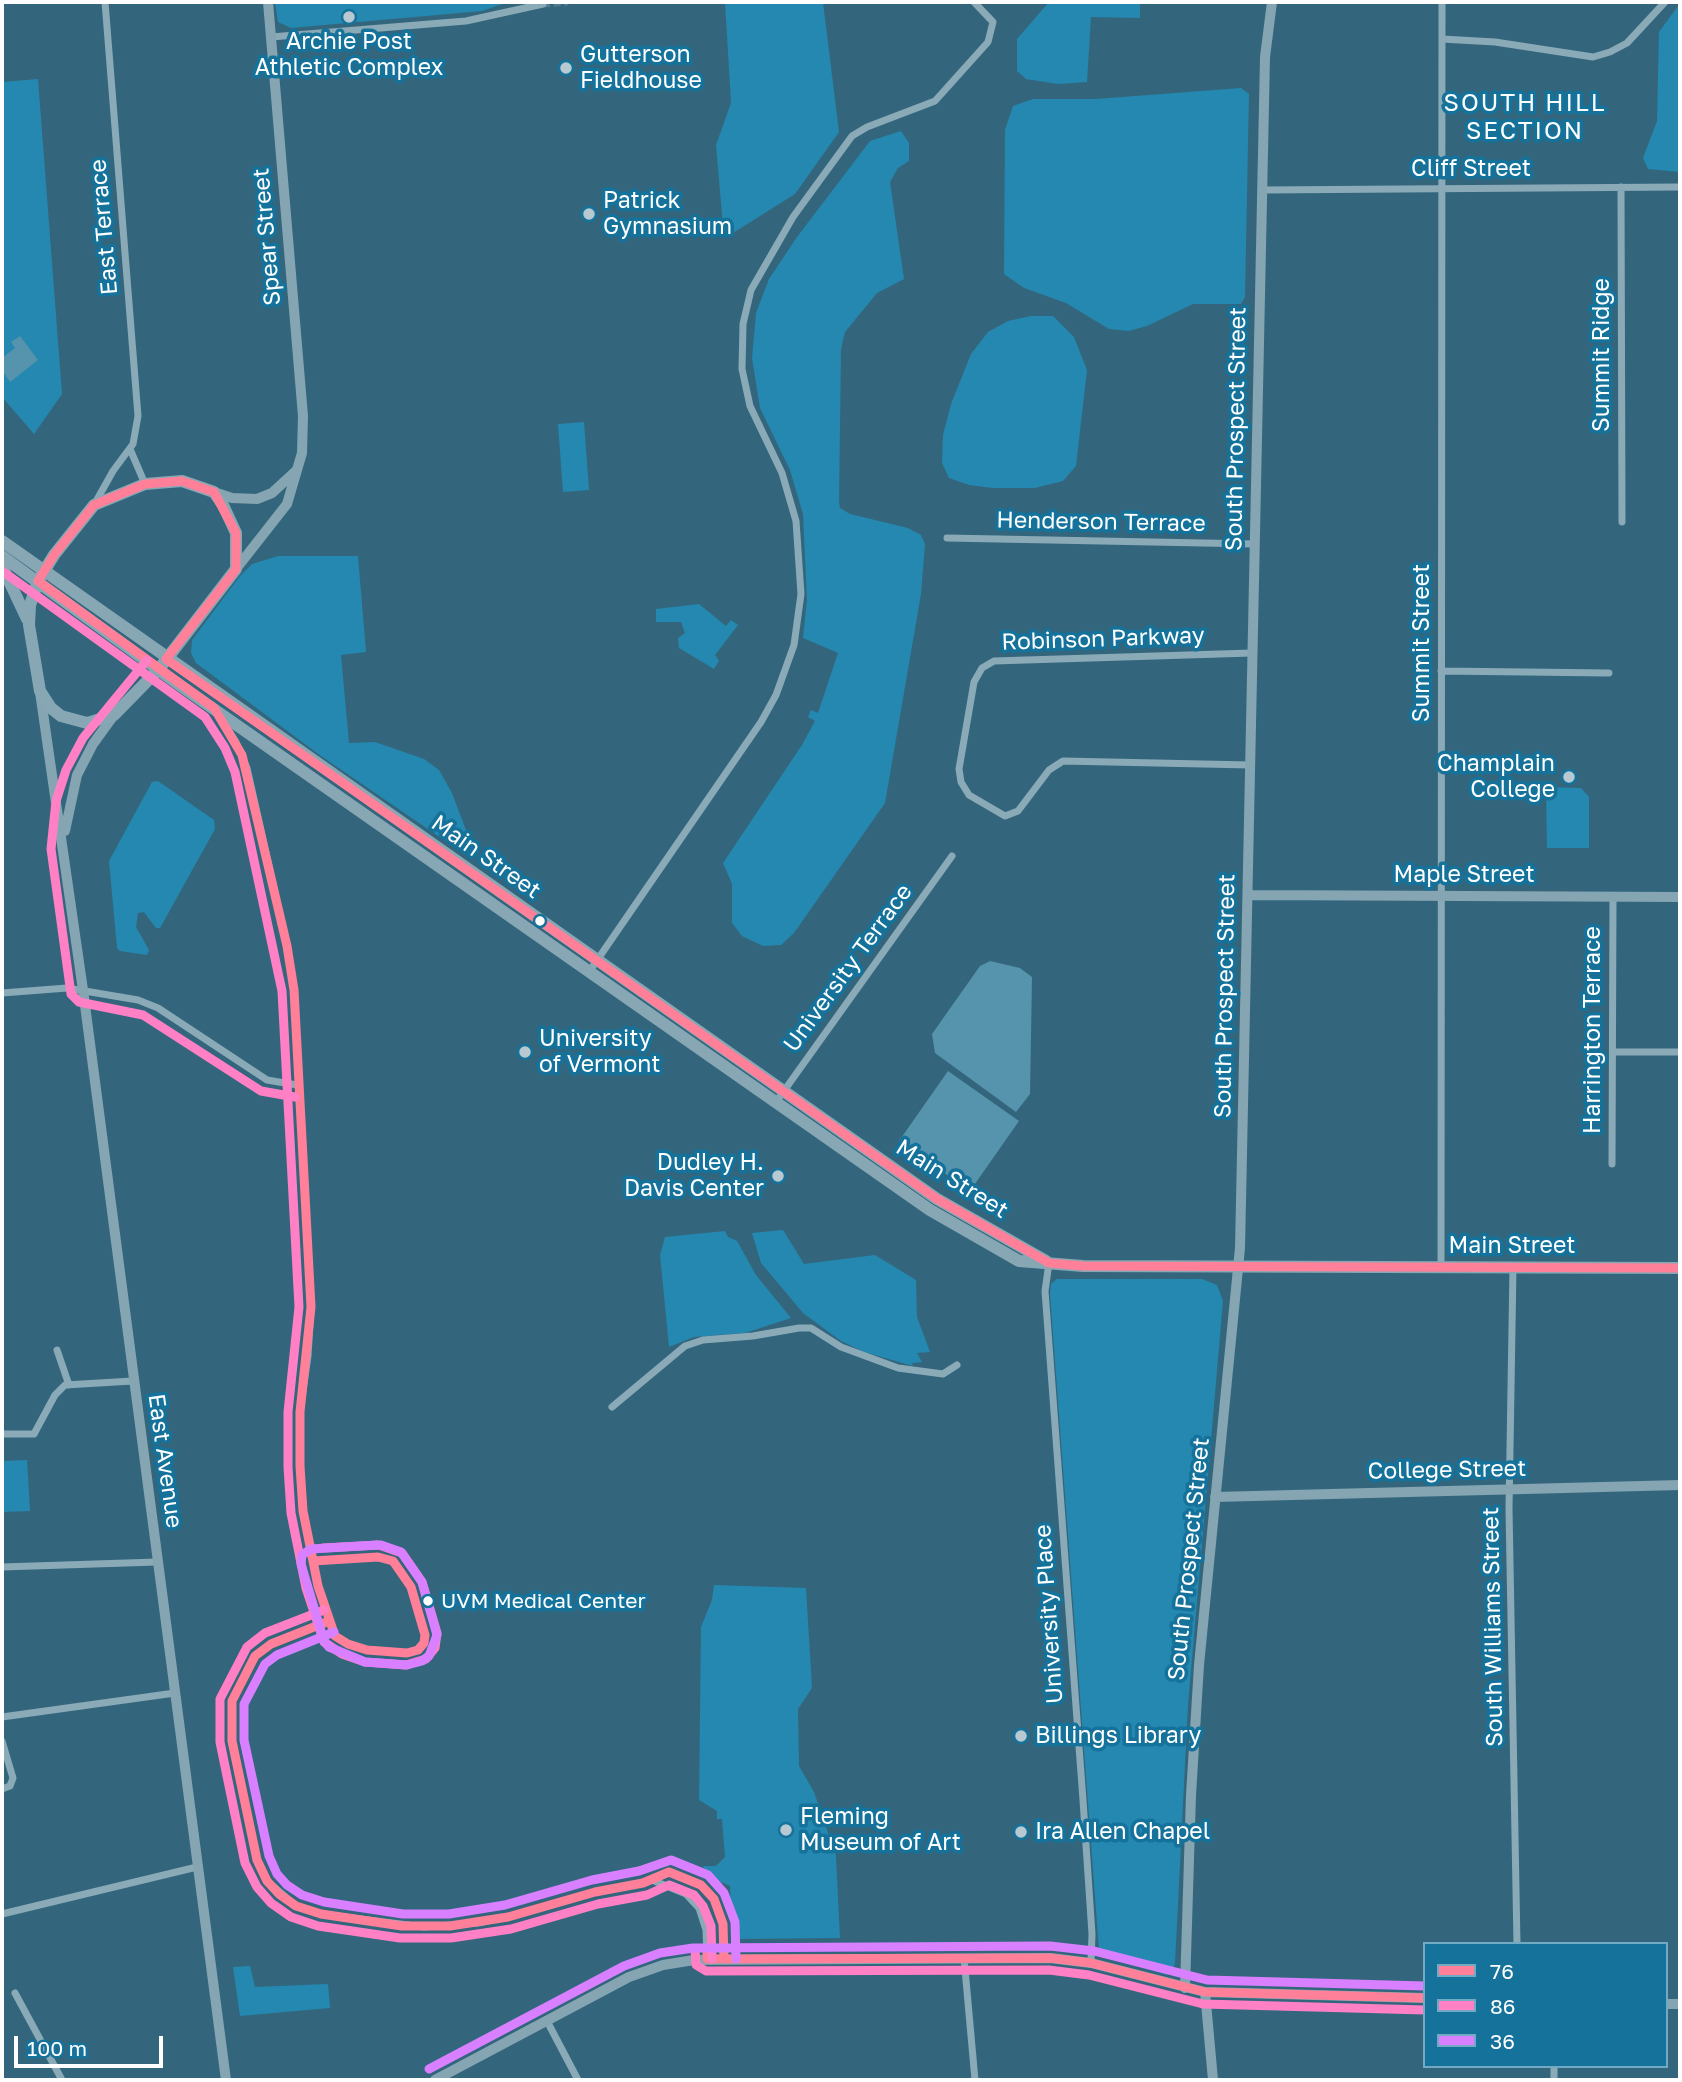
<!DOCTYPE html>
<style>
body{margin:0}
#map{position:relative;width:1682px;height:2082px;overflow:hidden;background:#33667c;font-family:"Golos Text",sans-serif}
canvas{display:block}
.frame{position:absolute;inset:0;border:4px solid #fff;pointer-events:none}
.legend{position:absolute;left:1423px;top:1942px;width:245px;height:126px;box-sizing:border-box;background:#14729b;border:2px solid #72aac3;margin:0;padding:9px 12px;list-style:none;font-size:21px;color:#fff}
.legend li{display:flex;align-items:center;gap:14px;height:35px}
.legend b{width:35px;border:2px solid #72aac3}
.scale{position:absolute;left:14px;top:2036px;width:149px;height:32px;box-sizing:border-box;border:4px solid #fff;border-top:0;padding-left:9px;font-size:21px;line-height:24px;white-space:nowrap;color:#fff;-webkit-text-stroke:5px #14729b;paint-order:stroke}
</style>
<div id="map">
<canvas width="1682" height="2082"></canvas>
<div class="frame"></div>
<ul class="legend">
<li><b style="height:9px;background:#ff8098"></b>76</li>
<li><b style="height:9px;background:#ff80c5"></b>86</li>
<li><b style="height:9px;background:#d880ff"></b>36</li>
</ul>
<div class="scale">100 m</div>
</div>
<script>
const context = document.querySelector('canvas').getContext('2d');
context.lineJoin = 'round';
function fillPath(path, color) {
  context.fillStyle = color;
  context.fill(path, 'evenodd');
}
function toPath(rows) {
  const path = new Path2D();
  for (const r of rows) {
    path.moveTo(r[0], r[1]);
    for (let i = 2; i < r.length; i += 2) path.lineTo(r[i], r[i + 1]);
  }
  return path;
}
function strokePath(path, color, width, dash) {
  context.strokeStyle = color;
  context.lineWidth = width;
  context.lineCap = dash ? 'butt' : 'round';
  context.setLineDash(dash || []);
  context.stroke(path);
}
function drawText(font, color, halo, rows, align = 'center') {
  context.font = font + ' "Golos Text",sans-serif';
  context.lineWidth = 7;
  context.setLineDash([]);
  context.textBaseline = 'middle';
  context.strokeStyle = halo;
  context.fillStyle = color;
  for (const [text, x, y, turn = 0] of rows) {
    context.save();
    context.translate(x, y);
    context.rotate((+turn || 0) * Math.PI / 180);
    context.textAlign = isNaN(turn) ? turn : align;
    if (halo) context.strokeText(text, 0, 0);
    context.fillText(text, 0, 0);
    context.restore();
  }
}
fillPath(toPath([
 [275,2,508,2,482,11,291,28,278,22],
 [725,2,823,2,839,132,795,194,733,233,727,233,723,226,716,145,731,103],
 [1049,2,1140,2,1140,18,1091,17,1087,82,1058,84,1026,79,1017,71,1017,39],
 [1678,6,1680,7,1680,172,1648,169,1643,158,1657,121,1659,32],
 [38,79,62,394,34,434,2,397,2,82],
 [1241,88,1249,94,1245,297,1241,304,1193,304,1147,326,1129,331,1109,329,1066,303,1024,288,1004,274,1005,130,1013,106,1033,99,1096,99],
 [901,131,909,143,909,161,898,168,890,182,904,279,877,293,845,332,841,349,839,501,840,508,850,514,908,528,921,535,925,544,921,594,885,803,794,933,781,945,763,946,742,936,732,923,732,884,723,863,802,745,815,721,808,717,811,710,818,713,838,653,803,638,807,600,803,514,790,470,760,408,752,358,756,313,769,279,797,237,870,141],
 [1031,316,1053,316,1074,337,1087,370,1076,466,1063,481,1035,488,993,488,969,485,949,478,942,463,943,435,951,404,971,354,988,332,1008,321],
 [584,422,589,490,563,492,558,424],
 [278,556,358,556,366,652,341,655,349,743,375,742,424,759,439,770,452,793,469,838,470,849,466,855,321,756,196,663,191,653,192,640,240,576,252,564],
 [699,604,726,626,731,620,738,625,715,655,719,661,714,669,679,648,678,638,685,633,681,622,656,622,656,609],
 [158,781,214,820,215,829,160,928,156,928,144,912,138,913,136,927,149,950,147,955,120,951,117,948,109,861,152,782],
 [1546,787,1581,788,1589,797,1589,848,1547,848],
 [783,1230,804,1264,875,1255,916,1280,917,1317,930,1352,917,1353,922,1362,912,1363,913,1366,864,1352,841,1341,803,1313,761,1263,752,1233],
 [725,1231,728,1237,737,1241,756,1275,791,1318,745,1333,694,1337,669,1347,660,1255,665,1237],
 [1057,1279,1202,1279,1217,1285,1223,1301,1188,1705,1175,1963,1172,1972,1167,1975,1106,1956,1099,1950,1050,1294,1051,1284],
 [27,1460,30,1511,4,1512,2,1461],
 [714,1585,806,1588,812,1688,798,1709,799,1766,814,1792,836,1856,840,1938,732,1939,730,1886,709,1877,703,1866,716,1866,725,1857,722,1819,717,1819,717,1811,699,1800,701,1627,712,1600],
 [250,1966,255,1987,328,1984,330,2008,240,2016,233,1967]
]), '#2588b0');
fillPath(toPath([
 [20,336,38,360,10,382,2,370,2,358,15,348,11,342],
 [990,961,1020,968,1032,977,1030,1094,1016,1112,935,1053,932,1034,980,966],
 [948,1071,1019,1121,970,1191,899,1141]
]), '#5693ad');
strokePath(toPath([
 [543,4,568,2]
]), '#527d90', 7, [7, 3.5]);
strokePath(toPath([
 [271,37,466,21,543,4],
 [1442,39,1495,42,1593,57,1610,52,1627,43,1665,2],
 [1621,187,1622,522],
 [1263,190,1680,187],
 [130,449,145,484],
 [94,505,113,471,133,444,138,416,105,2],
 [947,538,1255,544],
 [1441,671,1609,673],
 [221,718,236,742,247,768,287,946,294,990,311,1307,308,1356,300,1412,300,1466,303,1511,318,1586,329,1621,271,1644,255,1656,232,1701,232,1741,257,1860,267,1881,296,1906,321,1914,424,1927,478,1923,508,1917,595,1892,643,1883,669,1872,701,1885,714,1899,723,1924,724,1959],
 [1250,765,1063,761,1049,770,1018,811,1005,816,969,795,961,782,959,769,974,682,982,668,994,661,1252,653],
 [589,972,761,722,776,695,794,645,801,594,796,521,782,473,750,406,742,369,743,324,751,290,793,217,852,136,867,127,935,101,988,42,993,22,974,2],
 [2,993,67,988,138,1000,158,1008,267,1080,297,1085],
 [1613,1052,1680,1052],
 [776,1102,952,856],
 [1612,1164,1613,897],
 [1049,1263,1045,1291,1083,1800,1092,1934,1091,1963],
 [1441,1266,1442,2],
 [1513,1267,1509,1509,1517,1944],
 [57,1350,69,1385],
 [612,1407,685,1346,703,1340,753,1336,799,1328,811,1328,841,1347,898,1368,943,1374,957,1365],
 [2,1434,34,1434,55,1395,65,1385,133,1381],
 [2,1567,157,1562],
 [2,1717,175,1693],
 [2,1741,13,1778,10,1786,2,1789],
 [652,1880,686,1894,699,1908,706,1930,707,1959],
 [2,1914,197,1867],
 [964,1958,975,2080],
 [15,1993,62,2080],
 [547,2021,578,2080],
 [1554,2066,1554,2080]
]), '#8baab7', 7);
strokePath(toPath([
 [214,492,232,498,257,499,272,493,297,470],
 [236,569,287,504,302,453,303,416,268,2],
 [40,692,83,990,226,2080],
 [65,831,77,775,93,744,114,715],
 [1248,895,1680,897],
 [1215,1497,1680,1485],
 [1185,1988,1191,1795,1199,1665,1240,1248,1265,57,1272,2],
 [1205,1992,1213,2080],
 [1666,2004,1680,2004],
 [435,2080,629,1977,663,1965,694,1960,1050,1958,1091,1963,1205,1992,1425,1998]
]), '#85a5b2', 10);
strokePath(toPath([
 [182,481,214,492,223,505,236,533,236,569,159,669,114,715,87,723,61,716,51,708,40,691,29,625,30,605,38,581,54,555,94,505,145,484,182,481],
 [2,541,937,1199,1046,1261],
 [2,556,178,684,930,1210,1019,1261,1083,1266,1680,1268],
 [2,566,27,619]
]), '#88a7b4', 12);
strokePath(toPath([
 [313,1561,378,1557,393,1561,411,1587,425,1635,424,1643,418,1650,407,1653,367,1650,348,1644,335,1636,318,1586,303,1511,300,1466,300,1412,311,1307,294,990,287,946,242,755,214,708,38,581,54,555,94,505,145,484,182,481,214,492,236,533,236,569,166,659,937,1199,1049,1263,1083,1266,1680,1268],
 [329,1621,271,1644,255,1656,232,1701,232,1741,257,1860,267,1881,279,1894,296,1906,321,1914,402,1926,450,1926,508,1917,595,1892,643,1883,669,1872,701,1885,714,1899,723,1924,724,1959],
 [707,1949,707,1959,1050,1958,1091,1963,1205,1992,1425,1998]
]), '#ff8098', 9);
strokePath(toPath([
 [2,571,205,717,225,748,235,772,282,991,299,1307,288,1412,288,1467,291,1513,306,1588,324,1642,342,1654,365,1662,406,1665,426,1659,435,1648,437,1633,422,1582,402,1553,379,1545,323,1548],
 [147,660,83,738,66,770,56,801,51,849,71,994,79,1002,143,1015,261,1091,295,1097],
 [324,1610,265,1633,247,1647,220,1699,220,1742,245,1863,257,1887,271,1903,291,1917,318,1926,400,1938,451,1938,511,1929,598,1904,647,1895,669,1885,694,1895,703,1906,711,1926,712,1959],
 [695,1949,696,1965,706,1971,1049,1970,1089,1975,1203,2004,1425,2010]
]), '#ff80c5', 9);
strokePath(toPath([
 [377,1545,311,1549,302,1555,301,1564,324,1641,329,1647,365,1662,407,1665,422,1661,429,1656,437,1635,422,1582,401,1552,381,1545],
 [334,1632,277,1655,265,1664,244,1704,244,1740,269,1856,277,1874,287,1885,302,1895,324,1902,403,1914,449,1914,505,1905,592,1880,639,1871,671,1860,708,1875,724,1893,735,1922,736,1959],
 [429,2069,624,1966,660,1953,693,1948,1050,1946,1094,1951,1207,1980,1425,1986]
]), '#d880ff', 9);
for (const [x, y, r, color] of [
 [349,17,7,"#b8c9d1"],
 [566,68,7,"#b8c9d1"],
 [589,214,7,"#b8c9d1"],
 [1569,777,7,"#b8c9d1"],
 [540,921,6,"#fff"],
 [525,1052,7,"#b8c9d1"],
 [778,1176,7,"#b8c9d1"],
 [428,1601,6,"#fff"],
 [1021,1736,7,"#b8c9d1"],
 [786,1830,7,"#b8c9d1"],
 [1021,1832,7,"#b8c9d1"]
]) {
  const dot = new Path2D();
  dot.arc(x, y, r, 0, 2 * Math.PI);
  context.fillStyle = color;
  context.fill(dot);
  strokePath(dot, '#14729b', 2.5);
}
drawText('21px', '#fff', '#14729b', [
 ["UVM Medical Center",441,1601]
], 'left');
drawText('23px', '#fff', '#14729b', [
 ["Archie Post",349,42,"center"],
 ["Athletic Complex",349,68,"center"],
 ["Gutterson",580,55],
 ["Fieldhouse",580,81],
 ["Patrick",603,201],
 ["Gymnasium",603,227],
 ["Champlain",1555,764,"right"],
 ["College",1555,790,"right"],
 ["University",539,1039],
 ["of Vermont",539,1065],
 ["Dudley H.",764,1163,"right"],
 ["Davis Center",764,1189,"right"],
 ["Billings Library",1035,1736],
 ["Fleming",800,1817],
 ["Museum of Art",800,1843],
 ["Ira Allen Chapel",1035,1832]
], 'left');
drawText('23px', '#fff', '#14729b', [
 ["Cliff Street",1471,169],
 ["East Terrace",104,227,-95],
 ["Spear Street",267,237,-95],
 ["Summit Ridge",1602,355,-90],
 ["South Prospect Street",1236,429,-89],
 ["Henderson Terrace",1101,522,1],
 ["Robinson Parkway",1103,639,-2],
 ["Summit Street",1422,643,-90],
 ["Main Street",486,857,35],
 ["Maple Street",1464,875],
 ["University Terrace",848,968,-54],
 ["South Prospect Street",1225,996,-89],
 ["Harrington Terrace",1593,1030,-90],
 ["Main Street",952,1179,32],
 ["Main Street",1512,1246],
 ["East Avenue",165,1461,82],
 ["College Street",1447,1470,-1],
 ["South Prospect Street",1189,1559,-84],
 ["University Place",1049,1614,-94],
 ["South Williams Street",1493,1627,-91]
]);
context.letterSpacing = '2px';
drawText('24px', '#fff', '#14729b', [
 ["SOUTH HILL",1525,103],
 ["SECTION",1525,131]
]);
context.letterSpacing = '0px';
</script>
